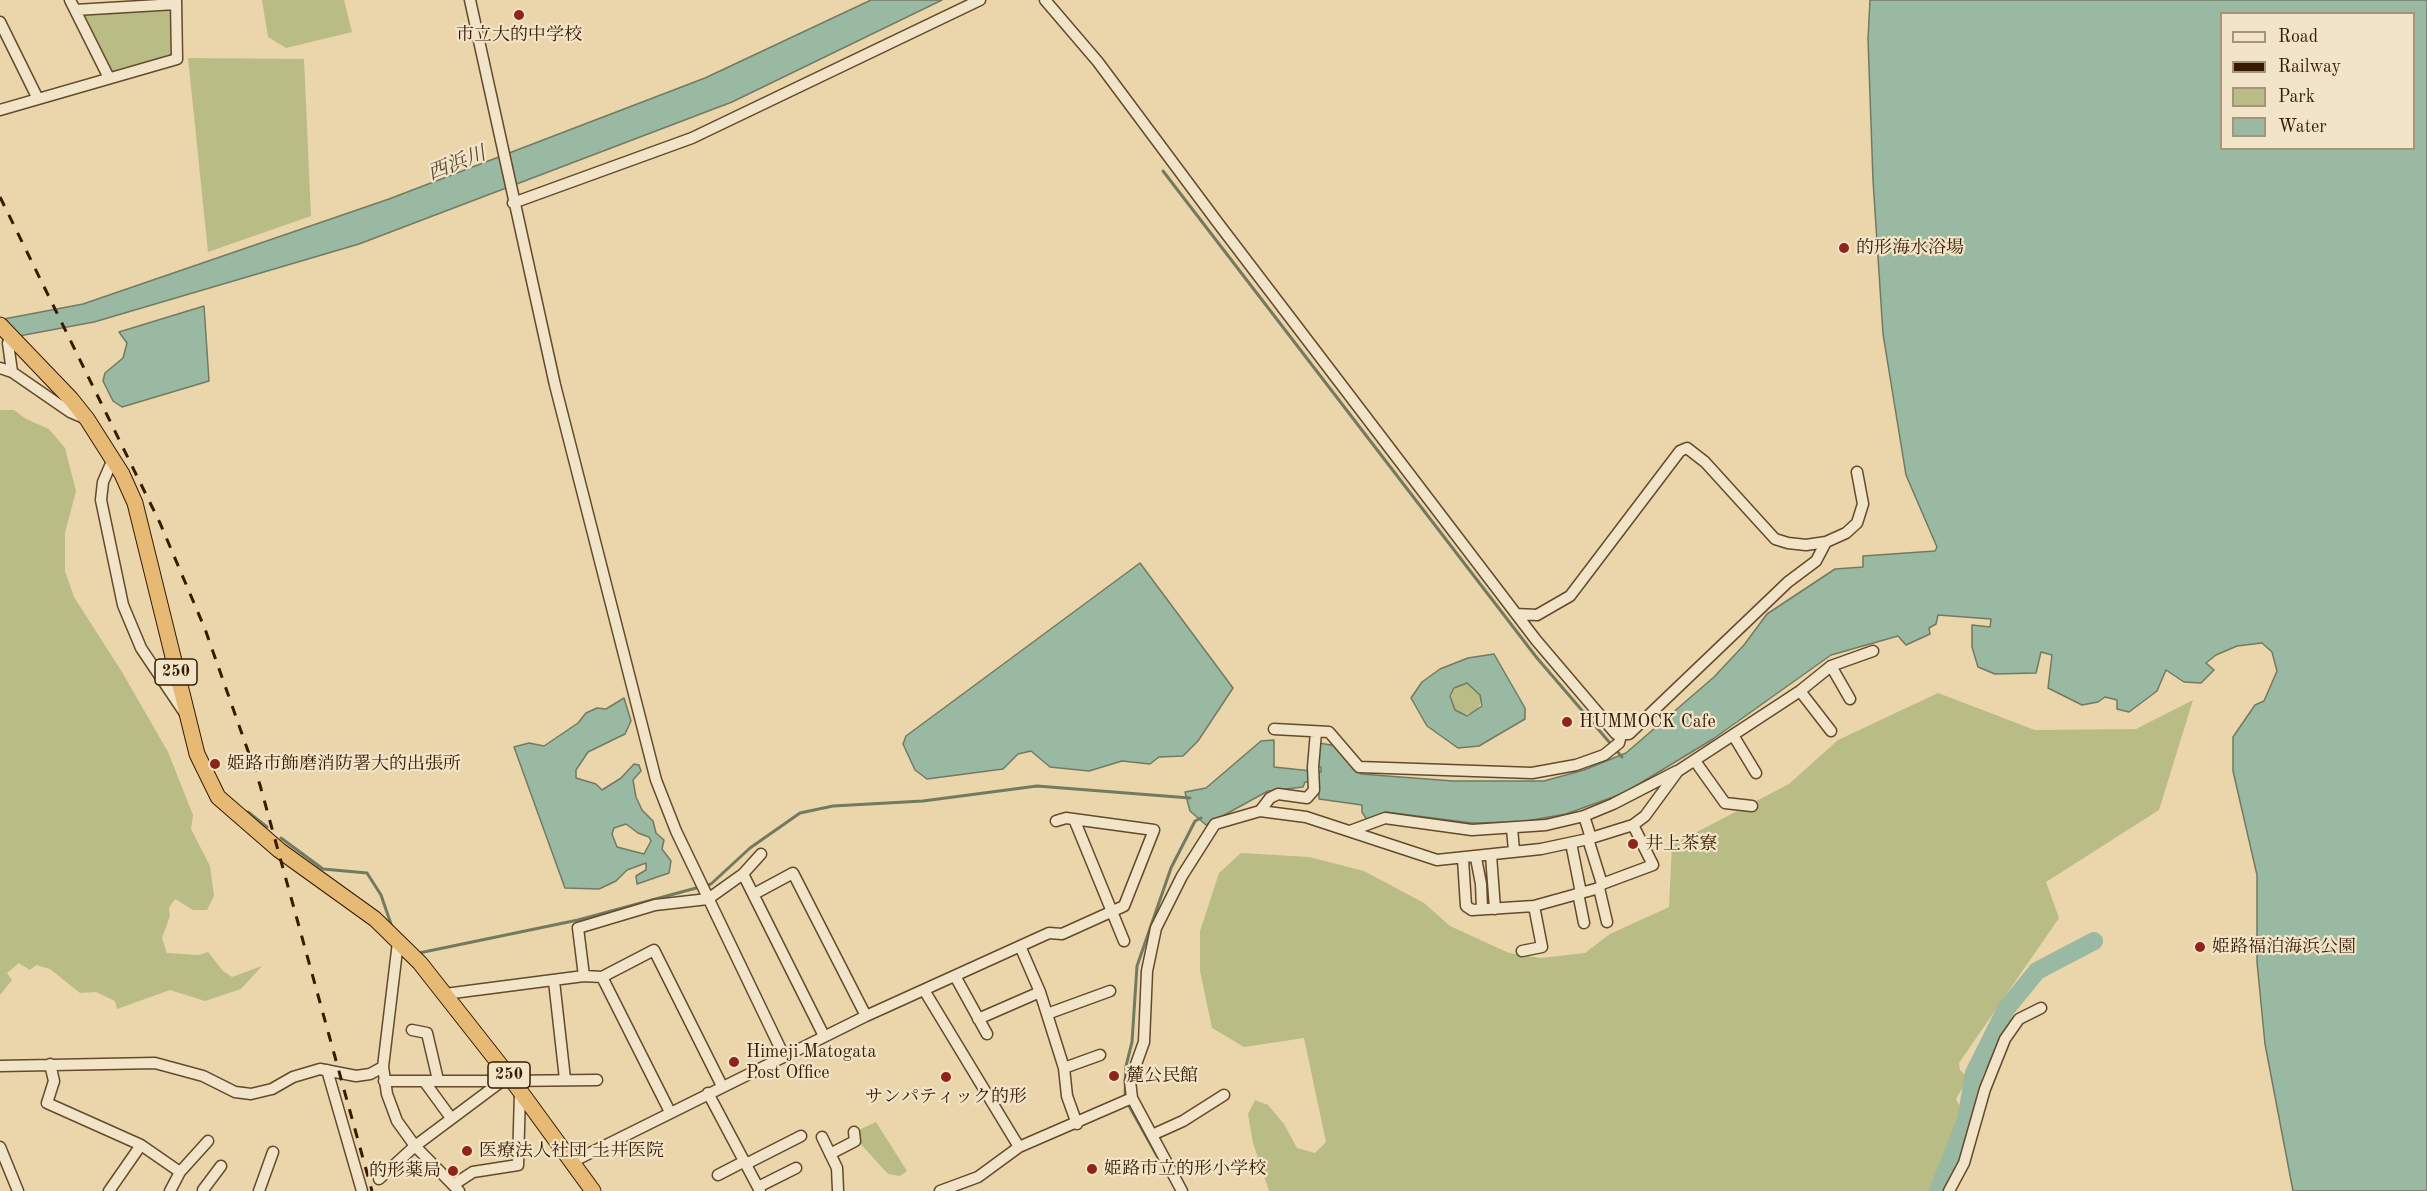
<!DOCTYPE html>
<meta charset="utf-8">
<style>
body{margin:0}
#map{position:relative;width:2427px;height:1191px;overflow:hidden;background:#ebd5aa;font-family:"Old Standard TT",serif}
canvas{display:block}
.legend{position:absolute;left:2220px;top:12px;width:195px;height:138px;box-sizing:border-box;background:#f2e4c8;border:2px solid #a79478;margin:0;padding:8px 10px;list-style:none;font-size:18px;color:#371b00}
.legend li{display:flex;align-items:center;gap:12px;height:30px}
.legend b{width:30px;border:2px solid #a79478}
</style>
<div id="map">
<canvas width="2427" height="1191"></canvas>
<ul class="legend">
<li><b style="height:8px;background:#f2e4c8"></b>Road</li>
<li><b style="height:8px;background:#371b00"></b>Railway</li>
<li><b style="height:16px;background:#babc86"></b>Park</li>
<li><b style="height:16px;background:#99b9a3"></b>Water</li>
</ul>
</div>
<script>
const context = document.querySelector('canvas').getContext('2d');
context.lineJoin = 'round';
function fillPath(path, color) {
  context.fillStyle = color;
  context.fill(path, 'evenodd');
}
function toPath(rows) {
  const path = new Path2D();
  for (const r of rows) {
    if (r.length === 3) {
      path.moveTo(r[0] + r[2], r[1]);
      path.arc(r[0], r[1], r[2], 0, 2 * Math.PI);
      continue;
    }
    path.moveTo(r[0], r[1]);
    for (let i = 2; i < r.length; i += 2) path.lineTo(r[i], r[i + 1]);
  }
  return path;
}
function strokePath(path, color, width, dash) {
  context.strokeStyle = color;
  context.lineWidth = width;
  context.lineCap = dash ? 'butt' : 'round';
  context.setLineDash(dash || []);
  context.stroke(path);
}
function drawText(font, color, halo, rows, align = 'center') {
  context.font = font + ' "Old Standard TT","Noto Serif JP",serif';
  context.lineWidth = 4.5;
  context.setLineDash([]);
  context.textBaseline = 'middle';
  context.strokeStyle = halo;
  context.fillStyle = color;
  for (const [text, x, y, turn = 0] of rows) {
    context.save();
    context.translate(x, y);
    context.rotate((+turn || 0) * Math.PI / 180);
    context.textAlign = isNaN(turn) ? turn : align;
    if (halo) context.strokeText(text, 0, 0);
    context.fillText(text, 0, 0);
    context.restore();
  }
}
fillPath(toPath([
 [262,0,344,0,352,32,286,48,268,37],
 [166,8,171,12,173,54,169,57,115,73,109,70,82,17,85,12],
 [188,58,304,59,311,216,208,252],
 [0,410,14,410,26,419,49,429,65,448,76,491,65,533,65,571,74,597,122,672,168,752,193,815,191,829,210,866,214,896,207,910,193,910,175,899,169,908,170,916,162,938,167,953,199,955,208,952,223,971,232,977,262,966,241,989,205,1001,170,990,117,1009,115,1001,96,992,80,993,50,969,36,965,30,970,19,963,7,973,12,980,0,995],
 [1466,699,15],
 [1938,693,2035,730,2136,729,2193,700,2159,810,2046,882,2059,918,1959,1063,1960,1070,1968,1078,1956,1099,1962,1110,1962,1125,1942,1165,1944,1169,1937,1183,1931,1184,1930,1191,1269,1191,1253,1143,1248,1114,1255,1100,1268,1105,1284,1124,1297,1148,1315,1153,1326,1142,1304,1038,1244,1047,1212,1028,1200,971,1200,931,1219,873,1241,853,1309,857,1364,871,1424,903,1450,926,1509,953,1541,958,1585,953,1610,934,1669,907,1672,845,1789,784,1838,740],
 [876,1122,907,1171,900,1176,888,1174,858,1141,857,1131]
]), '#babc86');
const water = toPath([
 [871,0,942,0,732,102,359,244,94,322,19,336,4,319,83,304,389,199,705,78,871,0],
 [1870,0,2427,0,2427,1191,2293,1191,2265,1044,2257,962,2257,875,2233,771,2233,737,2255,705,2264,701,2277,671,2272,652,2262,643,2237,646,2216,655,2206,663,2214,670,2201,683,2184,682,2166,670,2157,691,2129,712,2117,709,2117,700,2105,697,2098,702,2082,705,2048,688,2052,655,2041,652,2036,673,1995,674,1978,667,1972,647,1972,625,1990,627,1991,619,1938,615,1936,624,1929,628,1930,634,1906,645,1898,636,1831,655,1713,739,1624,793,1566,814,1521,822,1472,823,1386,812,1367,820,1362,812,1362,805,1319,799,1319,782,1305,782,1303,787,1268,791,1206,825,1190,811,1185,792,1206,788,1261,741,1274,740,1274,767,1321,772,1321,767,1316,766,1319,743,1337,746,1361,774,1453,781,1544,781,1584,770,1626,753,1714,677,1744,645,1767,614,1835,569,1863,567,1863,556,1935,551,1937,547,1906,475,1883,334,1873,180,1868,39,1870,0],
 [2222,14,2414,14,2414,148,2222,148,2222,14],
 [204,306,209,381,122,407,113,401,103,381,105,373,123,358,127,343,119,332,204,306],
 [1140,563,1233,688,1198,741,1183,756,1159,757,1150,764,1122,761,1089,771,1050,767,1031,751,1018,754,1003,769,927,779,915,770,903,744,906,736,1140,563],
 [1494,654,1525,708,1525,719,1479,746,1458,748,1427,726,1411,698,1422,682,1440,669,1468,658,1494,654],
 [1467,683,1480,695,1482,706,1467,716,1455,710,1450,696,1454,688,1467,683],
 [624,698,631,721,625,734,588,752,576,770,576,778,596,784,602,790,621,778,634,764,639,765,641,771,633,780,636,797,642,810,653,821,656,833,664,840,662,849,671,861,669,873,637,884,636,876,646,870,646,863,627,870,616,881,599,889,565,888,514,747,529,743,544,746,578,723,586,713,597,708,606,709,624,698],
 [626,824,638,833,649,837,651,841,644,854,617,847,612,834,614,828,626,824]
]);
fillPath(water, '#99b9a3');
strokePath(water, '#727a62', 1.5);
strokePath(toPath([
 [1163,171,1537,658,1622,757],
 [248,812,267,827],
 [281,838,323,869,367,873,381,895,392,927],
 [419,953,578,920,711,884,750,848,800,813,833,806,923,801,1037,786,1190,798],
 [1125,1098,1126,1066,1132,1042,1137,966,1171,868,1195,821,1201,818],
 [1128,1104,1161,1163]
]), '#727a62', 3);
strokePath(toPath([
 [1938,1191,1966,1120,1974,1073,2006,1009,2037,971,2094,941]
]), '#99b9a3', 18);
const minor = toPath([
 [70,0,109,78],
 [470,0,555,385,656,780,676,831,784,1056],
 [1045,0,1098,62,1218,223,1536,640,1616,734,1629,734,1788,582,1816,561,1826,542],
 [75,10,176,4],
 [0,22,38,99],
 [0,110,177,59,176,0],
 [513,203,692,138,980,0],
 [8,343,12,372],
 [0,368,12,372,70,412,84,418],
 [113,459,103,482,101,500,123,605,141,648,184,712],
 [1516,614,1537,615,1570,596,1680,451,1687,448,1705,462,1775,539,1788,543,1806,545,1826,542,1846,533,1857,523,1863,504,1857,472],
 [1831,666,1850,699],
 [1800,691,1831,731],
 [1274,729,1329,732,1359,767,1532,773,1576,765,1604,755,1619,743,1621,735],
 [1733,735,1756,773],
 [1695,761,1725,803,1752,806],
 [1260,811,1270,798,1278,794,1307,798,1314,790,1313,767,1316,732],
 [1584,816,1591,838],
 [1074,819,1124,941],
 [1512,828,1514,851],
 [1350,831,1385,818,1472,830,1546,825,1584,816,1613,804,1677,771],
 [1588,839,1602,884],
 [1571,843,1581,893],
 [1491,855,1495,909],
 [1476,858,1481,884,1482,909],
 [1463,859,1466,906,1472,910,1534,906,1599,888,1602,884,1653,865,1633,825],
 [743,874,824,1036],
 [1599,888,1607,922],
 [1578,893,1584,923],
 [754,894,793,873,866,1016],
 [398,942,383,1067,387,1094,397,1121,415,1146,459,1191],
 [1522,951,1542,947,1534,906],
 [584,976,578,928,655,905,708,899,743,874,761,854],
 [955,976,987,1034],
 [554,981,565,1079],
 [924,990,1019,1147],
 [1040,992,1064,1068,1067,1096,1077,1124],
 [445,994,584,976,602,977],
 [1047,1014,1110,991],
 [978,1019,1040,992,1020,946],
 [412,1030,427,1033,438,1080],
 [50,1064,54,1081,47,1103,141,1145,180,1172],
 [0,1066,155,1063,203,1076,235,1092,251,1094,272,1089,293,1077,320,1069,356,1076,370,1074,383,1067],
 [1064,1068,1100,1055],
 [327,1070,362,1191],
 [384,1081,502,1081],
 [424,1081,451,1118],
 [708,1093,760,1191],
 [670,1112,602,977,654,950,722,1086],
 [1152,1135,1183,1121,1224,1095],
 [822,1137,837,1168,838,1190],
 [0,1147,18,1191],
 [830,1154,855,1141,854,1132],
 [572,1162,866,1016,1049,933,1062,934,1124,906,1154,830,1066,818,1056,821],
 [746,1164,801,1136],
 [718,1175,745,1161],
 [379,1179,415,1146,502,1081,597,1080],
 [453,1185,473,1172,518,1165,520,1092],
 [758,1187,796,1168],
 [203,1190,221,1166],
 [109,1191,141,1145],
 [170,1191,180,1172,208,1141],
 [259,1191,273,1152],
 [940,1191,978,1177,1019,1147,1132,1098],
 [1182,1191,1132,1098,1130,1081,1144,1042,1147,971,1156,928,1182,876,1215,824,1260,811,1306,817,1437,860,1541,849,1588,839,1633,825,1645,816,1678,771,1800,691,1831,666,1873,651],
 [1949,1191,1964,1163,1985,1089,2005,1039,2019,1019,2041,1008]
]);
const highway = toPath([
 [0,325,71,399,87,419,122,474,135,503,197,754,218,797,279,850,375,919,420,963,512,1080,593,1191]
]);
strokePath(minor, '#644a2a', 13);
strokePath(highway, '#371b00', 17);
strokePath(minor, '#f2e4c8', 10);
strokePath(highway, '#e6ba75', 15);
strokePath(toPath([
 [0,197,160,523,205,629,260,785,372,1191]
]), '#371b00', 3, [10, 10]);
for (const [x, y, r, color] of [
 [519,15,6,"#8f2418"],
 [1844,248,6,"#8f2418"],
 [1567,722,6,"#8f2418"],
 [215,764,6,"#8f2418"],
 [1633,844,6,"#8f2418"],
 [2200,947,6,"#8f2418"],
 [734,1062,6,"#8f2418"],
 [1114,1076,6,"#8f2418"],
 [946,1077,6,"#8f2418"],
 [467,1151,6,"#8f2418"],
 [1092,1169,6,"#8f2418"],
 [453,1171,6,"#8f2418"]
]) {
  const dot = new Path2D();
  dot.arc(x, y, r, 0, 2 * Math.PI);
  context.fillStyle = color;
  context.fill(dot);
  strokePath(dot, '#f2e4c8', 2);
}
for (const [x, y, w] of [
 [176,672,42],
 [509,1075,42]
]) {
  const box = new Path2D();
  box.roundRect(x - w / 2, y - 13, w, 26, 4.5);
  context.fillStyle = '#f2e4c8';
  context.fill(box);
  strokePath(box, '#371b00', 1.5);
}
drawText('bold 16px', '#371b00', null, [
 ["250",176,672],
 ["250",509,1075]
]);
drawText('18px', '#371b00', '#f2e4c8', [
 ["市立大的中学校",519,35,"center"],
 ["的形海水浴場",1856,248],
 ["HUMMOCK Cafe",1579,722],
 ["姫路市飾磨消防署大的出張所",227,764],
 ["井上茶寮",1645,844],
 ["姫路福泊海浜公園",2212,947],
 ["Himeji Matogata",746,1052],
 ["Post Office",746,1073],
 ["麓公民館",1126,1076],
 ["サンパティック的形",946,1097,"center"],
 ["医療法人社団 土井医院",479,1151],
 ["姫路市立的形小学校",1104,1169],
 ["的形薬局",441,1171,"right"]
], 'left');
drawText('italic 20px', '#544a31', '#f2e4c8', [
 ["西浜川",457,164,-21]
]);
</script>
